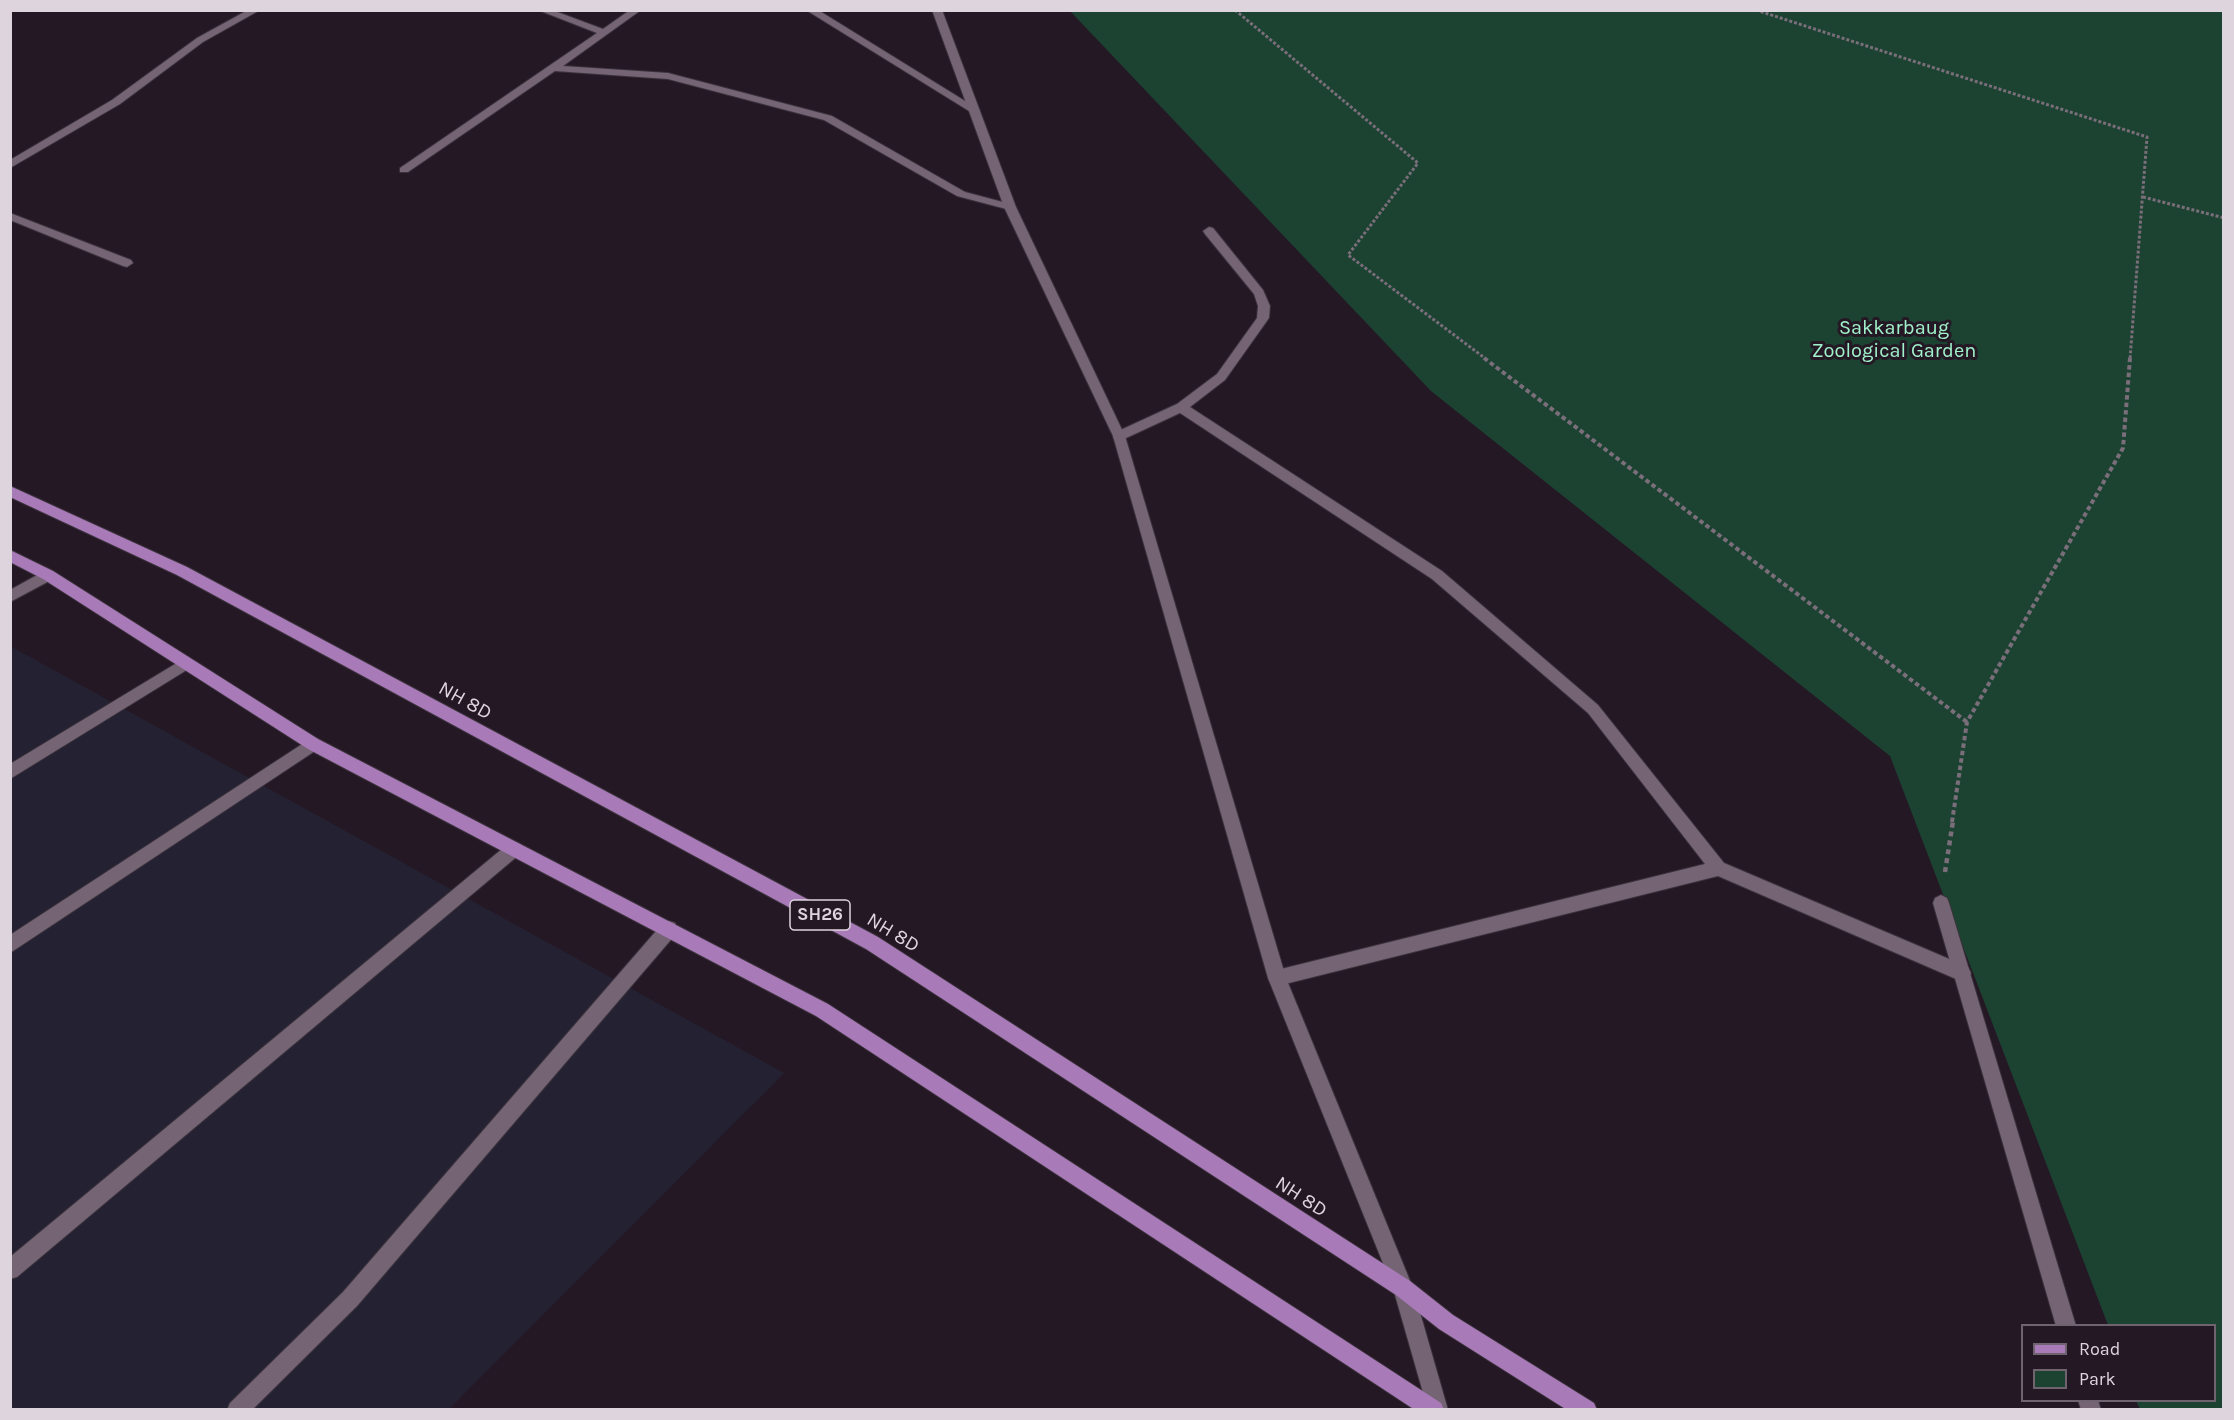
<!DOCTYPE html>
<style>
body{margin:0}
#map{position:relative;width:2234px;height:1420px;overflow:hidden;background:#251825;font-family:Karla,sans-serif}
canvas{display:block}
.frame{position:absolute;inset:0;border:12px solid #ddd4dd;pointer-events:none}
.legend{position:absolute;left:2021px;top:1324px;width:195px;height:78px;box-sizing:border-box;background:#251825;border:2px solid #6f636f;margin:0;padding:8px 10px;list-style:none;font-size:18px;color:#ddd4dd}
.legend li{display:flex;align-items:center;gap:12px;height:30px}
.legend b{width:30px;border:2px solid #6f636f}
</style>
<div id="map">
<canvas width="2234" height="1420"></canvas>
<div class="frame"></div>
<ul class="legend">
<li><b style="height:8px;background:#a87bb8"></b>Road</li>
<li><b style="height:16px;background:#1c4332"></b>Park</li>
</ul>
</div>
<script>
const context = document.querySelector('canvas').getContext('2d');
context.lineJoin = 'round';
function fillPath(path, color) {
  context.fillStyle = color;
  context.fill(path, 'evenodd');
}
function toPath(rows) {
  const path = new Path2D();
  for (const r of rows) {
    path.moveTo(r[0], r[1]);
    for (let i = 2; i < r.length; i += 2) path.lineTo(r[i], r[i + 1]);
  }
  return path;
}
function strokePath(path, color, width, dash) {
  context.strokeStyle = color;
  context.lineWidth = width;
  context.lineCap = dash ? 'butt' : 'round';
  context.setLineDash(dash || []);
  context.stroke(path);
}
function drawText(font, color, halo, rows, align = 'center') {
  context.font = font + ' Karla,sans-serif';
  context.lineWidth = 6;
  context.setLineDash([]);
  context.textBaseline = 'middle';
  context.strokeStyle = halo;
  context.fillStyle = color;
  for (const [text, x, y, turn = 0] of rows) {
    context.save();
    context.translate(x, y);
    context.rotate((+turn || 0) * Math.PI / 180);
    context.textAlign = isNaN(turn) ? turn : align;
    if (halo) context.strokeText(text, 0, 0);
    context.fillText(text, 0, 0);
    context.restore();
  }
}
fillPath(toPath([
 [10,646,784,1073,449,1409,11,1409]
]), '#242232');
fillPath(toPath([
 [1070,11,2223,11,2223,1409,2140,1409,2136,1401,2214,1400,2214,1326,2108,1325,1890,756,1431,391]
]), '#1c4332');
const lane = toPath([
 [48,569,55,575,53,579,10,602,10,590,48,569],
 [185,658,190,660,192,664,190,668,10,779,10,764,185,658],
 [313,737,318,739,321,744,318,749,10,953,10,935,313,737],
 [514,842,520,844,522,849,520,854,17,1277,10,1279,10,1257,508,844,514,842],
 [1941,895,1947,898,1949,903,2076,1326,2056,1326,1933,903,1935,898,1941,895],
 [669,921,675,923,677,929,675,935,357,1306,252,1410,227,1410,230,1403,343,1292,663,923,669,921],
 [2078,1400,2098,1400,2101,1410,2081,1410,2078,1400]
]);
const street = toPath([
 [248,10,260,10,203,42,120,104,10,168,10,160,112,100,197,38,248,10],
 [538,10,552,10,603,29,630,10,641,10,563,66,668,73,832,116,965,192,1014,205,1016,207,1010,210,957,196,824,120,668,79,555,71,408,172,400,172,400,168,597,33,538,10],
 [806,10,818,10,978,109,969,111,806,10],
 [10,213,131,260,133,263,127,267,123,266,10,220,10,213],
 [1209,227,1213,228,1263,290,1270,306,1269,318,1225,380,1190,407,1442,571,1598,705,1724,863,1968,967,1971,973,1968,979,1962,981,1956,979,1718,876,1277,986,1271,984,1268,978,1271,972,1277,970,1705,864,1588,713,1432,579,1180,413,1124,439,1114,439,1113,436,1114,433,1177,404,1217,374,1257,318,1258,306,1254,294,1205,234,1203,231,1209,227]
]);
const secondary = toPath([
 [932,10,942,10,1016,207,1125,436,1286,978,1413,1288,1448,1410,1428,1410,1393,1288,1268,978,1113,436,1004,207,932,10]
]);
const primary = toPath([
 [10,486,187,567,878,937,1410,1281,1453,1315,1594,1403,1597,1410,1567,1410,1439,1329,1396,1295,866,949,177,575,10,497,10,486],
 [10,550,53,571,318,739,828,1004,1441,1403,1444,1410,1415,1410,816,1016,308,749,43,579,10,562,10,550]
]);
strokePath(lane, '#3b323c', 2);
strokePath(street, '#3b323c', 2);
strokePath(secondary, '#3b323c', 2);
strokePath(primary, '#3b323c', 2);
strokePath(toPath([
 [1235,10,1418,163,1348,255,1486,359],
 [1756,10,2147,137,2130,359],
 [2143,197,2224,218]
]), '#7a6e7a', 3, [3, 2]);
strokePath(toPath([
 [1484,358,1967,722],
 [1952,822,1967,722,2123,448,2130,358]
]), '#7a6e7a', 4, [4.5, 3]);
strokePath(toPath([
 [1945,872,1953,821]
]), '#7a6e7a', 4.5, [5, 4]);
fillPath(lane, '#746474');
fillPath(street, '#746474');
fillPath(secondary, '#746474');
fillPath(primary, '#a87bb8');
for (const [x, y, w] of [
 [820,915,60]
]) {
  const box = new Path2D();
  box.roundRect(x - w / 2, y - 15, w, 30, 4.5);
  context.fillStyle = '#251825';
  context.fill(box);
  strokePath(box, '#ddd4dd', 1.5);
}
drawText('bold 18px', '#ddd4dd', null, [
 ["SH26",820,915]
]);
drawText('20px', '#a0f2ca', '#251825', [
 ["Sakkarbaug",1894,328],
 ["Zoological Garden",1894,351]
]);
drawText('20px', '#ddd4dd', '#251825', [
 ["NH 8D",465,701,29],
 ["NH 8D",893,933,31],
 ["NH 8D",1301,1197,33]
]);
</script>
